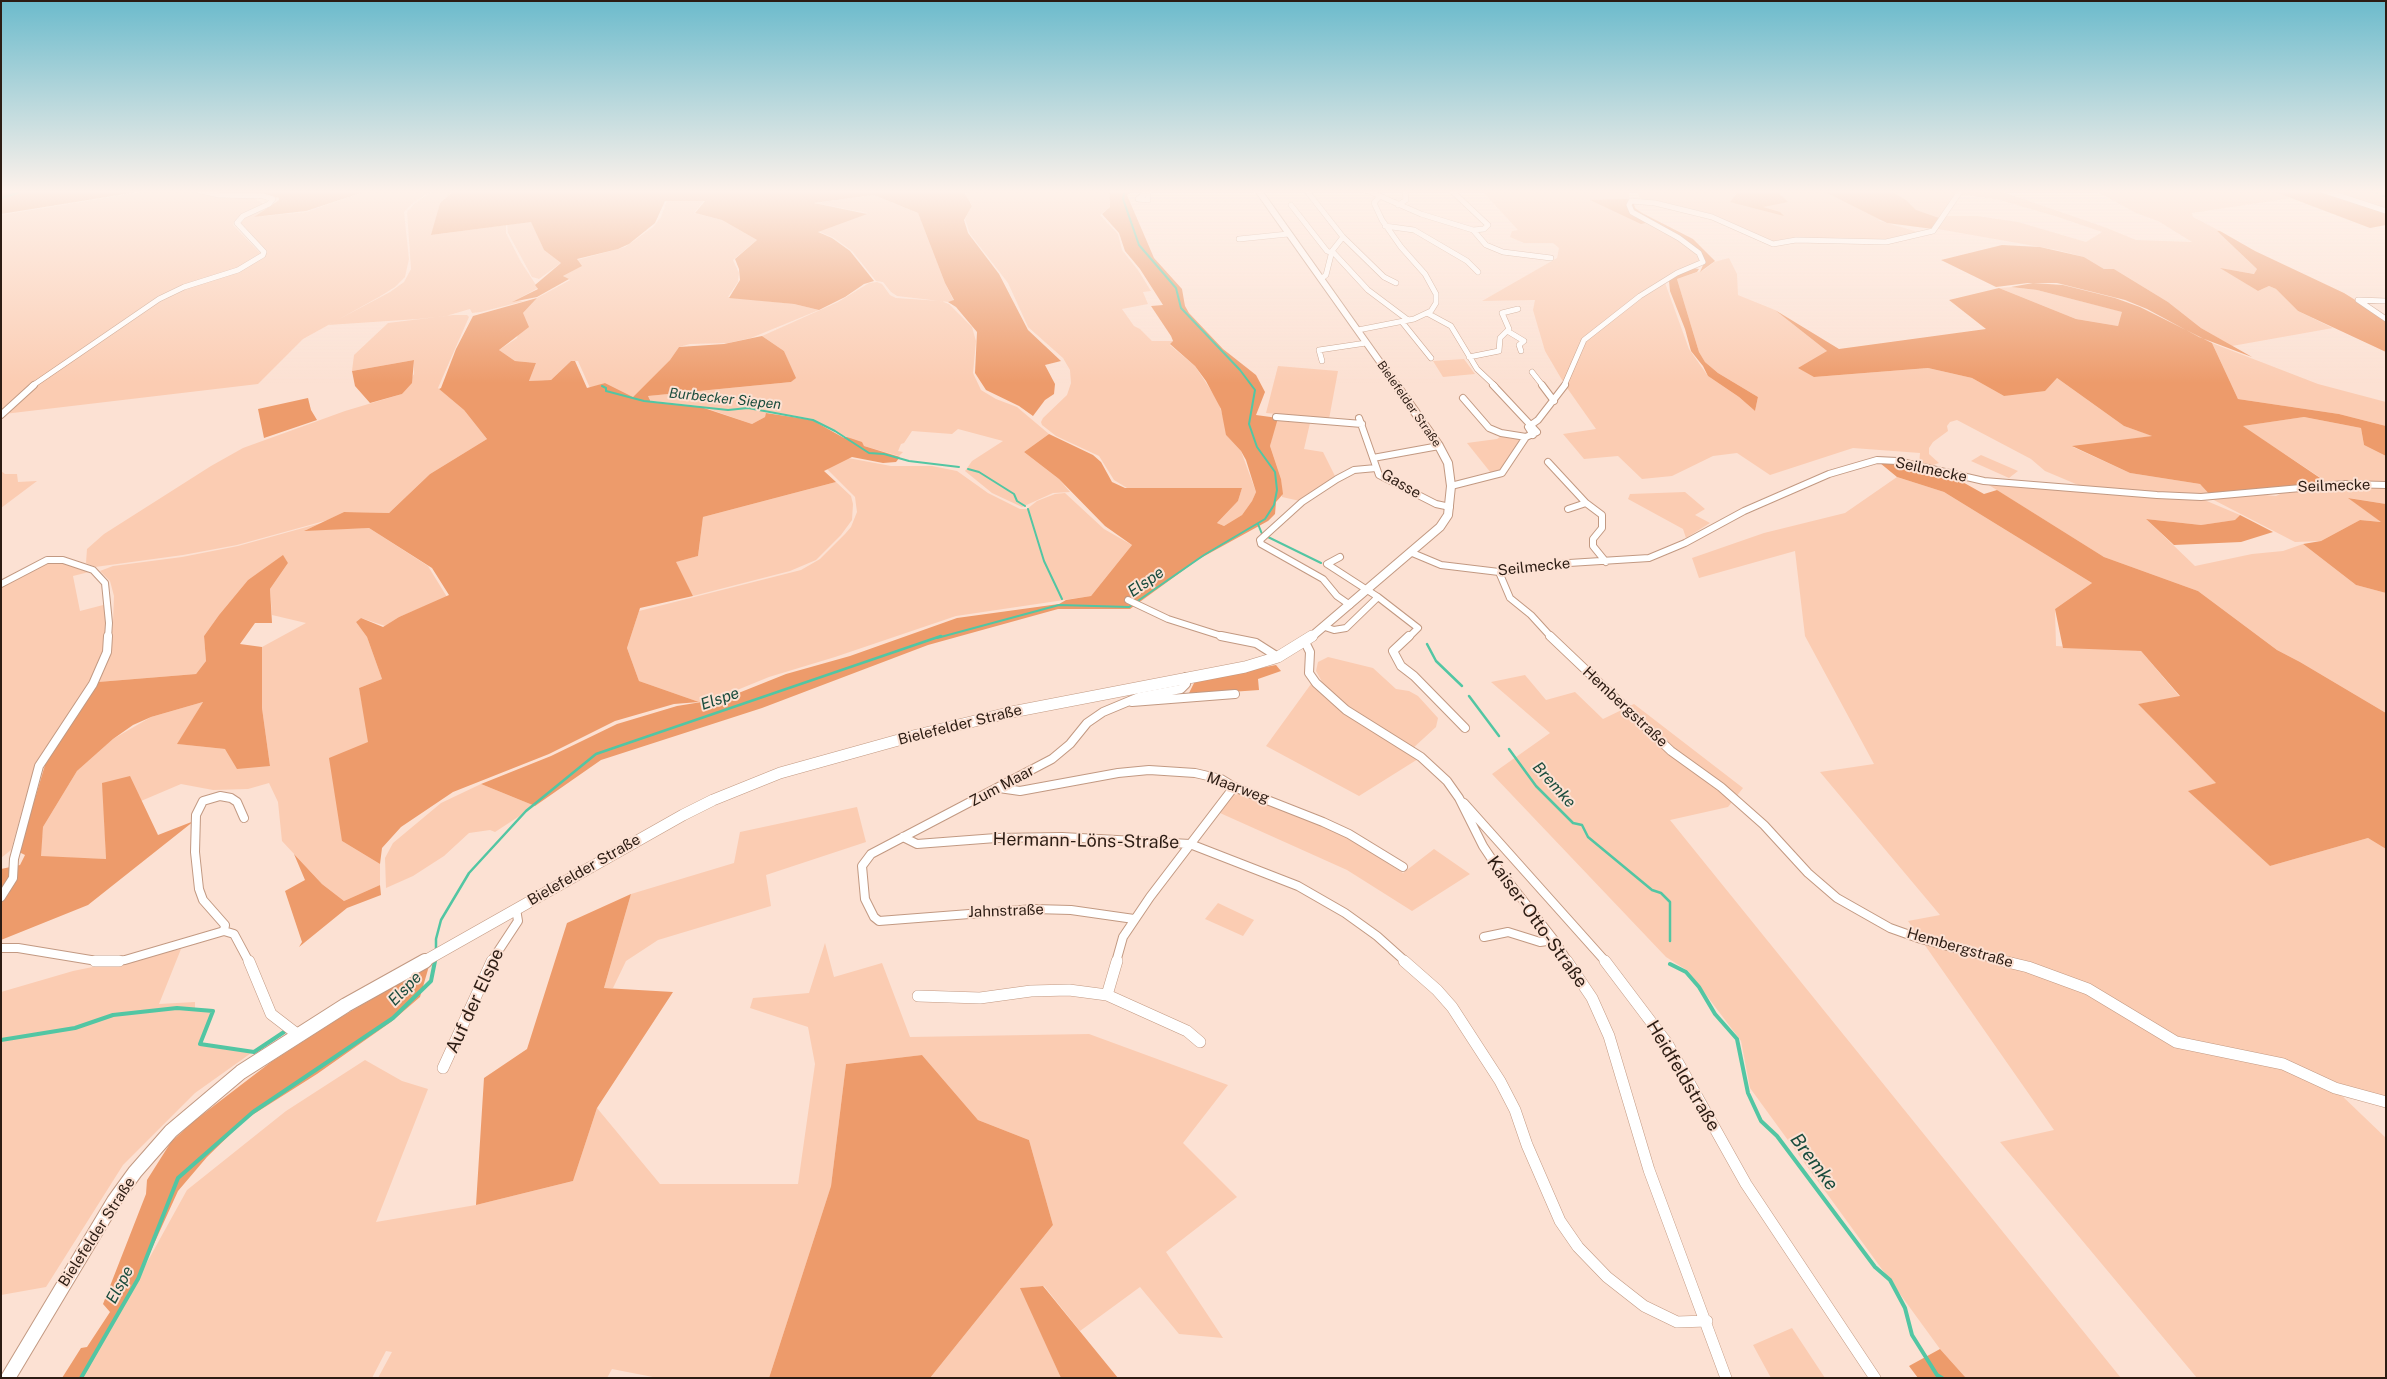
<!DOCTYPE html>
<meta charset="utf-8">
<style>
body{margin:0}
#map{position:relative;width:2387px;height:1379px;overflow:hidden;background:#fce1d3;font-family:"Public Sans",sans-serif}
canvas{display:block}
.frame{position:absolute;inset:0;border:2px solid #2c1c13;pointer-events:none}
</style>
<div id="map">
<canvas width="2387" height="1379"></canvas>
<div class="frame"></div>
</div>
<script>
const context = document.querySelector('canvas').getContext('2d');
context.lineJoin = 'round';
function fillPath(path, color) {
  context.fillStyle = color;
  context.fill(path, 'evenodd');
}
function toPath(rows) {
  const path = new Path2D();
  for (const r of rows) {
    path.moveTo(r[0], r[1]);
    for (let i = 2; i < r.length; i += 2) path.lineTo(r[i], r[i + 1]);
  }
  return path;
}
function strokePath(path, color, width, dash) {
  context.strokeStyle = color;
  context.lineWidth = width;
  context.lineCap = dash ? 'butt' : 'round';
  context.setLineDash(dash || []);
  context.stroke(path);
}
function drawText(font, color, halo, rows, align = 'center') {
  context.font = font + ' "Public Sans",sans-serif';
  context.lineWidth = 4;
  context.setLineDash([]);
  context.textBaseline = 'middle';
  context.strokeStyle = halo;
  context.fillStyle = color;
  for (const [text, x, y, turn = 0] of rows) {
    context.save();
    context.translate(x, y);
    context.rotate((+turn || 0) * Math.PI / 180);
    context.textAlign = isNaN(turn) ? turn : align;
    if (halo) context.strokeText(text, 0, 0);
    context.fillText(text, 0, 0);
    context.restore();
  }
}
fillPath(toPath([
 [153,190,190,190,212,196,252,197,265,205,237,218,233,225,260,253,259,256,250,264,158,299,1,411,1,215],
 [355,190,433,190,413,203,404,212,409,259,405,277,395,287,379,297,303,339,258,384,4,414,27,391,162,299,176,292,240,271,265,257,266,252,241,223,247,216,265,209,255,217,306,212,361,193],
 [434,190,454,190,440,203,432,235,506,225,506,233,521,262,538,288,514,301,524,301,481,312,472,313,470,309,446,316,418,319,328,325,390,292,404,282,411,269,407,212,415,203],
 [973,190,1109,190,1110,207,1100,215,1118,234,1122,250,1138,270,1151,291,1143,292,1148,304,1122,309,1134,326,1140,329,1152,341,1173,341,1170,345,1195,366,1218,401,1226,426,1226,435,1241,451,1256,492,1252,501,1242,515,1224,526,1217,523,1238,501,1242,488,1127,488,1114,480,1099,456,1056,436,1042,425,1041,422,1043,418,1067,395,1071,383,1070,370,1063,358,1028,327,1008,283,970,234,965,219,972,206,965,193],
 [1481,190,1629,190,1629,200,1591,200,1665,230,1695,251,1702,261,1664,280,1689,349,1708,376,1739,397,1755,411,1758,397,1718,373,1705,362,1699,352,1677,279,1704,270,1714,262,1729,258,1737,274,1738,295,1775,310,1827,351,1814,377,1928,368,1972,378,2004,396,2057,378,2124,426,2153,436,2073,447,2130,473,2200,484,2211,496,2202,499,2240,515,2236,520,2201,525,2146,519,2195,566,2252,554,2283,551,2303,544,2356,585,2386,593,2386,713,2300,662,2277,650,2198,591,2104,557,1984,482,2083,487,2045,471,2031,459,1957,420,1950,422,1947,426,1948,431,1933,442,1929,448,1929,454,1939,463,1930,466,1919,464,1920,453,1853,448,1770,475,1737,453,1713,456,1672,476,1642,479,1618,456,1584,459,1563,434,1596,429,1565,385,1545,351,1533,310,1535,300,1482,301,1557,258,1559,248,1553,243,1524,243,1510,237,1512,231,1518,230],
 [1636,190,1739,190,1733,197,1741,190,1961,190,1937,224,1877,220,1918,232,1900,239,1775,242,1711,216,1641,200],
 [1963,190,1997,190,2107,228,2136,240,2192,242,2158,221,2136,213,2094,190,2270,190,2292,198,2192,213,2193,217,2220,231,2217,231,2257,269,2255,274,2223,269,2258,291,2269,286,2276,289,2298,311,2333,328,2232,346,2201,328,2168,302,2114,269,2104,269,2084,257,2057,250,1938,229,1937,226,1945,216,1977,216,2018,222,2086,242,2102,232,2058,217,2000,200,1960,194],
 [2324,190,2386,190,2386,211],
 [874,195,918,213,945,283,954,301,948,302,897,296,891,292,883,282,876,281,852,251,834,238,818,231,867,213,815,203],
 [667,200,704,201,694,213,722,220,757,240,733,260,739,273,738,282,728,297,794,304,819,310,751,338,728,343,690,344,679,347,670,360,633,397,605,383,590,388,578,361,571,361,551,380,529,381,536,363,515,361,499,350,517,338,523,313,537,298,570,280,563,276,581,266,577,260,625,247,653,227,661,217],
 [531,221,544,250,561,263,539,279,532,277,508,233,507,225],
 [877,282,882,284,890,295,896,298,941,301,949,304,972,327,976,341,973,373,981,390,996,399,1017,407,1049,434,1024,452,1059,479,1070,492,1053,493,1022,507,992,493,965,471,972,461,1003,441,958,429,952,434,912,431,904,443,901,444,898,451,903,452,899,456,864,446,859,442,837,433,836,431,813,419,767,411,765,417,752,424,700,406,651,401,648,396,791,382,795,378,784,351,762,336,838,302,869,283],
 [2011,287,2037,290,2123,312,2118,326,2076,319,1999,288],
 [453,315,467,315,469,317,438,388,464,410,487,439,430,474,389,513,344,512,328,520,237,545,183,555,95,567,86,563,87,549,104,534,211,466,243,448,345,411,402,394,414,374,414,360,352,371,354,355,388,323],
 [2212,343,2318,384,2386,402,2386,426,2339,414,2238,399],
 [1464,359,1475,374,1443,377,1433,361],
 [1278,366,1338,371,1329,419,1266,413],
 [2304,417,2361,428,2364,445,2386,456,2386,504,2349,498,2382,522,2360,520,2321,541,2295,542,2208,497,2254,494,2276,496,2280,494,2280,491,2324,480,2242,426],
 [1276,420,1310,423,1304,449,1323,452,1336,478,1300,501,1282,497,1281,479,1270,446],
 [1503,435,1521,438,1498,473,1491,473,1467,443,1497,439],
 [1981,455,2018,471,2009,478,1971,461],
 [848,458,891,466,932,466,957,471,988,493,1020,509,1027,509,1037,501,1055,494,1065,493,1104,529,1132,545,1091,596,956,616,835,657,769,677,720,697,699,702,639,681,627,648,639,611,801,570,820,559,845,534,851,527,857,512,855,497,827,469],
 [1,471,5,474,17,474,18,482,37,481,1,508],
 [1897,477,1944,492,2092,583,2055,609,2056,646,2141,651,2180,697,2138,704,2217,783,2189,791,2270,866,2368,838,2386,849,2386,1107,2338,1092,2386,1138,2386,1378,2197,1378,2000,1142,2054,1130,1908,921,1940,915,1820,772,1874,764,1805,636,1795,551,1699,578,1692,558,1764,533,1845,513],
 [836,482,851,496,853,504,852,520,841,535,816,560,790,571,693,596,675,562,698,556,703,517],
 [1685,492,1705,509,1695,515,1710,523,1686,538,1683,529,1628,499,1630,494],
 [321,523,306,530,369,528,428,566,447,597,399,617,385,626,361,618,356,622,367,637,382,679,359,688,369,742,342,841,380,864,380,885,344,901,322,884,282,841,278,802,269,783,248,789,213,790,181,784,141,801,103,783,106,859,40,857,43,827,77,771,113,739,151,717,203,702,178,744,225,749,270,766,262,708,262,647,306,623,272,615,270,589,288,563,283,556,248,580,219,615,204,636,206,661,196,674,98,682,110,651,113,622,114,596,110,581,100,571,113,566,182,557,238,546],
 [48,561,61,561,89,572,73,576,80,611,107,604,108,624,103,653,90,686,59,728,36,768,26,796,11,850,1,858,1,585],
 [1328,657,1373,668,1396,689,1409,691,1418,696,1438,718,1436,727,1412,749,1345,706,1326,689,1316,671,1318,662],
 [1525,675,1546,700,1575,692,1603,719,1634,704,1743,788,1728,807,1670,820,2121,1378,1966,1378,1940,1349,1750,1088,1741,1041,1688,971,1666,957,1492,774,1550,733,1491,682],
 [1311,684,1328,700,1418,759,1359,796,1266,746],
 [481,784,535,806,495,832,490,830,469,833,444,856,413,876,386,888,385,858,393,843,441,803],
 [1242,793,1345,836,1403,873,1434,849,1470,874,1412,911,1347,870,1220,813,1232,795],
 [857,807,866,842,766,875,771,906,658,940,626,961,613,988,604,988,631,894,734,863,740,832],
 [1218,903,1254,920,1243,936,1205,919],
 [825,943,834,977,882,963,910,1037,1089,1034,1228,1085,1183,1143,1237,1197,1166,1252,1223,1338,1179,1334,1140,1287,1080,1331,1044,1286,1021,1288,1061,1378,930,1378,1053,1225,1029,1140,978,1120,922,1055,846,1064,831,1186,769,1378,658,1378,612,1369,607,1378,378,1378,392,1352,386,1351,372,1378,83,1378,187,1190,286,1111,365,1060,402,1081,428,1089,376,1222,476,1205,573,1181,597,1108,660,1184,798,1184,815,1064,808,1027,750,1008,753,998,809,993],
 [181,949,159,1004,195,1002,195,1008,213,1009,215,1010,202,1043,254,1051,195,1093,123,1165,46,1287,1,1295,1,992,73,971],
 [1792,1328,1825,1378,1771,1378,1753,1345]
]), '#fbccb2');
fillPath(toPath([
 [1,190,150,190,1,214],
 [201,190,355,190,361,193,306,211,254,217,279,200,279,198,260,194,231,195],
 [454,190,973,190,965,193,972,206,964,220,968,233,999,274,1028,330,1061,361,1045,365,1055,384,1054,394,1045,400,1033,416,1019,406,986,390,975,373,977,332,956,307,948,302,954,300,945,283,918,213,874,195,814,203,867,214,818,232,832,238,850,251,874,281,864,284,845,297,819,310,794,304,729,298,740,280,739,269,735,259,757,240,722,220,695,213,705,201,665,201,655,223,629,244,618,249,577,259,582,266,563,276,569,279,537,297,512,302,538,289,535,285,561,263,544,250,531,222,431,235,440,203],
 [1109,190,1135,190,1127,195,1154,258,1182,289,1185,306,1189,313,1223,349,1256,375,1265,392,1256,415,1278,418,1270,446,1281,479,1283,494,1276,502,1275,514,1268,521,1199,559,1130,609,1058,609,928,645,762,708,601,760,535,806,481,784,551,756,617,724,677,706,726,698,786,674,850,656,957,618,1059,604,1066,600,1091,596,1132,545,1105,526,1059,479,1024,452,1049,434,1093,455,1101,462,1112,482,1125,488,1242,488,1238,501,1217,523,1224,526,1242,515,1252,501,1256,492,1246,460,1241,451,1226,435,1221,409,1206,381,1195,366,1170,344,1173,341,1171,336,1151,306,1163,305,1140,269,1125,251,1119,233,1102,214,1110,207],
 [1739,190,1776,190,1788,202,1763,207,1780,212,1784,216,1730,202],
 [1821,190,1894,190,1894,193,1906,200,1916,210,1939,218,1933,229,1887,223],
 [2270,190,2321,190,2386,212,2386,225,2370,228],
 [1626,199,1636,202,1634,204,1635,208,1642,213,1693,239,1715,261,1700,272,1704,263,1701,254,1650,222,1641,224,1590,200],
 [2217,231,2220,231,2255,251,2344,293,2386,319,2386,352,2298,311,2276,289,2269,286,2258,291,2220,268,2254,274,2257,269],
 [2002,245,2040,247,2084,257,2104,269,2114,269,2168,302,2201,328,2252,357,2199,337,2147,309,2125,300,2057,283,2028,283,1996,287,1941,260],
 [1693,268,1699,269,1697,272,1677,279,1699,352,1705,362,1718,373,1758,397,1755,411,1739,397,1708,376,1703,366,1691,351,1685,329,1670,291,1669,281,1674,276],
 [2033,283,2063,285,2115,298,2140,307,2212,343,2238,399,2339,414,2386,426,2386,456,2364,445,2361,428,2304,417,2243,426,2329,484,2211,496,2200,484,2130,473,2072,446,2152,436,2124,426,2057,378,2045,391,2004,396,1972,378,1928,368,1814,377,1798,368,1827,351,1775,310,1839,349,1986,329,1949,300,1999,288,2076,319,2118,326,2122,312,2037,290,2011,287],
 [537,298,523,313,529,327,499,350,515,361,536,363,529,381,551,380,571,361,575,361,587,388,605,383,633,397,670,360,679,347,724,344,762,336,784,351,796,378,791,382,648,396,651,402,701,407,752,424,765,417,766,413,812,420,844,438,847,437,862,442,864,446,900,457,896,462,883,463,852,457,824,471,836,482,703,517,698,556,676,562,693,596,640,608,627,648,639,681,699,702,674,704,615,721,549,754,453,792,401,827,382,848,380,864,342,841,329,758,368,742,359,688,382,679,367,637,356,622,361,618,383,627,399,617,449,595,432,568,369,528,304,531,344,512,389,513,430,474,487,439,464,410,439,389,441,388,456,349,473,316],
 [414,360,412,383,402,394,370,403,355,386,352,371],
 [308,398,311,410,317,420,264,438,258,409],
 [1880,463,1896,463,1950,475,1984,494,1997,490,2104,557,2198,591,2277,650,2300,662,2386,713,2386,849,2368,838,2270,866,2188,791,2216,783,2138,704,2180,696,2141,651,2063,648,2055,609,2092,583,1944,492,1897,477],
 [2348,498,2386,504,2386,593,2356,585,2303,544,2321,541,2360,520,2381,522],
 [2240,515,2273,532,2241,542,2174,545,2146,519,2201,525,2235,520],
 [283,555,288,563,270,589,272,623,255,623,240,644,262,647,262,708,270,766,237,769,225,749,177,744,203,702,151,717,133,725,113,739,77,771,43,827,41,856,106,859,102,783,130,776,158,835,194,821,88,905,1,940,1,869,20,865,25,855,19,852,45,765,98,682,196,674,206,661,204,636,219,615,248,580],
 [1276,665,1281,671,1258,679,1259,690,1188,695,1195,681],
 [294,854,322,884,344,901,380,885,381,895,347,908,299,947,302,942,285,891,305,880],
 [631,894,604,988,673,992,597,1108,573,1181,476,1205,484,1078,527,1049,567,923],
 [429,966,420,997,391,1022,317,1074,246,1119,207,1157,178,1191,138,1279,83,1378,62,1378,81,1348,87,1347,110,1312,103,1304,146,1194,147,1180,171,1142,194,1121,271,1062,341,1017],
 [922,1055,978,1120,1029,1140,1053,1225,930,1378,769,1378,831,1186,846,1064],
 [1043,1286,1118,1378,1061,1378,1020,1288],
 [1940,1349,1966,1378,1918,1378,1909,1366]
]), '#ed9b6b');
strokePath(toPath([
 [2370,190,2377,193],
 [2383,196,2386,196],
 [1,198,18,193],
 [602,386,606,388,606,391,644,401,728,410,748,408,813,420,835,431,869,453,884,454,909,461,959,467],
 [968,469,979,472,1014,494,1017,501,1025,506],
 [1028,509,1044,561,1062,599],
 [1258,524,1262,534],
 [1268,537,1321,563],
 [937,638,1059,605,1129,607,1204,555,1265,519,1274,505,1277,490,1275,472,1257,447,1249,424,1255,390,1240,370,1181,308,1176,288,1139,245,1123,199,1125,190]
]), '#52c6a3', 2);
strokePath(toPath([
 [1427,644,1436,661,1462,686],
 [1469,696,1499,736],
 [1509,749,1536,786,1573,823,1582,825,1588,837,1652,890,1661,893,1670,902,1670,941],
 [436,952,436,939,441,920,469,873,526,811,596,754,941,636],
 [434,962,435,959]
]), '#52c6a3', 2.5);
strokePath(toPath([
 [1670,964,1686,972,1699,987,1715,1014,1737,1039,1748,1093,1761,1121,1777,1136,1875,1267,1890,1280,1905,1308,1912,1335,1937,1375,1942,1378],
 [1,1040,75,1028,113,1015,177,1008,213,1011,200,1044,254,1052,284,1032],
 [81,1378,138,1279,178,1178,253,1112,393,1018,431,981,435,961]
]), '#52c6a3', 4);
const minorFar3 = toPath([
 [1306,190,1343,237,1384,277,1396,283],
 [1366,190,1421,214,1473,230,1486,245,1503,252,1551,258],
 [1451,190,1488,225,1484,229,1473,230],
 [2322,190,2386,211],
 [1148,192,1148,200,1138,199,1150,190],
 [1291,205,1327,251,1332,253],
 [1398,205,1406,200,1405,190],
 [1385,226,1414,230,1467,261,1478,272],
 [1239,239,1288,234],
 [1332,251,1368,290,1408,320],
 [1321,279,1326,275,1332,251,1343,237],
 [2386,301,2358,300,2386,319],
 [1427,313,1451,326,1477,369,1495,386],
 [1402,322,1431,358],
 [1358,330,1414,319,1431,311,1436,303,1436,294,1425,274,1401,247,1382,220,1374,203,1379,197],
 [1509,332,1524,341,1519,345,1521,351],
 [1469,357,1499,351,1500,338,1509,329,1502,313,1518,309],
 [1322,361,1319,350,1366,343],
 [1532,372,1543,386],
 [32,386,159,299,184,287,238,270,263,255,264,252,237,223,243,216,269,204,273,199,263,196,219,195,196,190],
 [1564,386,1584,340,1640,296,1677,273,1703,262,1699,253,1679,238,1632,212,1629,205,1631,201,1655,203,1712,217,1773,244,1796,240,1886,242,1933,231,1961,190]
]);
const minorFar2 = toPath([
 [1542,385,1554,401],
 [1463,398,1489,428,1501,433,1526,437],
 [1,415,34,385],
 [1276,417,1362,424],
 [1359,418,1379,475,1436,504,1450,507],
 [1533,435,1528,427,1538,420,1565,385],
 [1373,458,1439,446],
 [1548,462,1586,503,1602,515,1602,528,1593,539,1593,546,1606,562],
 [1451,486,1502,473,1526,437,1537,432,1493,385],
 [1568,509,1586,503],
 [1410,552,1441,565,1499,572,1569,563,1649,558,1685,543,1744,511,1829,474,1877,460,1897,461,1984,481,2157,495,2201,497,2345,484,2386,485],
 [1340,557,1327,564,1378,597,1418,628,1408,638],
 [1499,572,1510,598,1531,615,1552,638],
 [1,584,47,560,63,560,93,570,105,583,109,623,108,638],
 [1128,600,1168,619,1228,638],
 [1350,605,1337,596,1323,579,1261,544,1260,540,1302,502,1337,479,1354,470,1376,468],
 [1325,627,1334,630,1346,628,1378,597]
]);
const minorFar1 = toPath([
 [1221,636,1256,643,1278,657],
 [1409,636,1393,651,1401,666,1414,676,1465,728],
 [1550,636,1671,751,1721,787,1764,825,1808,873,1837,898,1890,928,1921,939,2008,962],
 [1305,642,1310,652,1309,673,1316,683,1346,710,1421,757,1447,781,1459,798,1483,846,1497,867,1554,940,1568,962],
 [1132,702,1235,694],
 [999,788,1020,791,1118,773,1149,770,1195,773,1221,779,1234,787,1323,822,1349,834,1403,867],
 [1464,803,1606,962],
 [903,837,917,844,996,838,1062,837,1190,844,1298,886,1345,913,1377,936,1406,962],
 [1,897,13,878,14,859,39,766,93,684,107,652,108,636],
 [1134,919,1071,910,1034,909,879,921,874,917,865,899,862,866,871,854,1052,759,1070,744,1087,723,1103,712,1139,697,1181,689,1186,684,1186,677],
 [224,931,225,925,203,900,199,889,195,852,196,815,203,801,220,796,231,798,237,802,244,818],
 [1484,937,1508,932,1540,942,1554,940],
 [1,948,18,948,103,962],
 [106,962,125,960,224,931,234,934,249,962],
 [491,962,518,921,516,909],
 [1116,962,1123,937,1150,897,1234,787]
]);
const minor = toPath([
 [95,961,119,961],
 [249,961,271,1014,297,1034],
 [1404,961,1437,990,1452,1007,1500,1081,1515,1110,1527,1145,1560,1221,1578,1247,1607,1277,1644,1306,1677,1322,1707,1321],
 [1567,961,1592,998,1609,1036,1649,1170,1726,1378],
 [1605,961,1667,1043,1746,1184,1875,1378],
 [2003,961,2028,967,2088,989,2176,1042,2283,1064,2335,1088,2386,1102],
 [1107,995,1117,961],
 [918,996,980,998,1031,991,1069,990,1107,995,1187,1031,1200,1042],
 [443,1068,492,961]
]);
const majorFar3 = toPath([
 [1258,190,1397,386]
]);
const majorFar2 = toPath([
 [1310,638,1440,527,1448,515,1451,486,1448,463,1439,446,1396,385]
]);
const majorFar1 = toPath([
 [423,962,683,815,713,800,780,773,913,736,1012,712,1245,667,1278,657,1312,636]
]);
const major = toPath([
 [8,1378,114,1201,135,1172,171,1131,241,1072,346,1005,425,961]
]);
strokePath(minorFar3, '#c29982', 6);
strokePath(minorFar2, '#c29982', 8);
strokePath(minorFar1, '#c29982', 10);
strokePath(minor, '#c29982', 12);
strokePath(majorFar3, '#c29982', 8);
strokePath(majorFar2, '#c29982', 10);
strokePath(majorFar1, '#c29982', 12);
strokePath(major, '#c29982', 16);
strokePath(minorFar3, '#fff', 5);
strokePath(minorFar2, '#fff', 6);
strokePath(minorFar1, '#fff', 8);
strokePath(minor, '#fff', 11);
strokePath(majorFar3, '#fff', 6);
strokePath(majorFar2, '#fff', 8);
strokePath(majorFar1, '#fff', 11);
strokePath(major, '#fff', 14);
const sky = context.createLinearGradient(0, 0, 0, 383);
sky.addColorStop(0, '#6cbbcc');
sky.addColorStop(0.5, '#fef2eb');
sky.addColorStop(1, '#fef2eb00');
context.fillStyle = sky;
context.fillRect(0, 0, 2387, 383);
drawText('12px', '#2c1c13', '#fce1d3', [
 ["Bielefelder Straße",1409,404,55]
]);
drawText('italic 14px', '#1a4c3d', '#fce1d3', [
 ["Burbecker Siepen",725,399,6]
]);
drawText('15px', '#2c1c13', '#fce1d3', [
 ["Seilmecke",1931,470,12],
 ["Gasse",1401,484,30],
 ["Seilmecke",2334,486,-2],
 ["Seilmecke",1534,567,-6],
 ["Hembergstraße",1625,707,43],
 ["Bielefelder Straße",960,725,-14],
 ["Zum Maar",1002,786,-28],
 ["Maarweg",1238,788,20],
 ["Bielefelder Straße",584,870,-30],
 ["Jahnstraße",1006,911,-2],
 ["Hembergstraße",1960,948,16],
 ["Bielefelder Straße",97,1232,-57]
]);
drawText('italic 16px', '#1a4c3d', '#fce1d3', [
 ["Elspe",1146,582,-35],
 ["Elspe",720,699,-19],
 ["Bremke",1554,785,48],
 ["Elspe",405,989,-46],
 ["Elspe",120,1285,-62]
]);
drawText('18px', '#2c1c13', '#fce1d3', [
 ["Hermann-Löns-Straße",1086,841,1],
 ["Kaiser-Otto-Straße",1537,922,54],
 ["Auf der Elspe",475,1001,-65],
 ["Heidfeldstraße",1683,1076,59]
]);
drawText('italic 19px', '#1a4c3d', '#fce1d3', [
 ["Bremke",1814,1162,53]
]);
</script>
